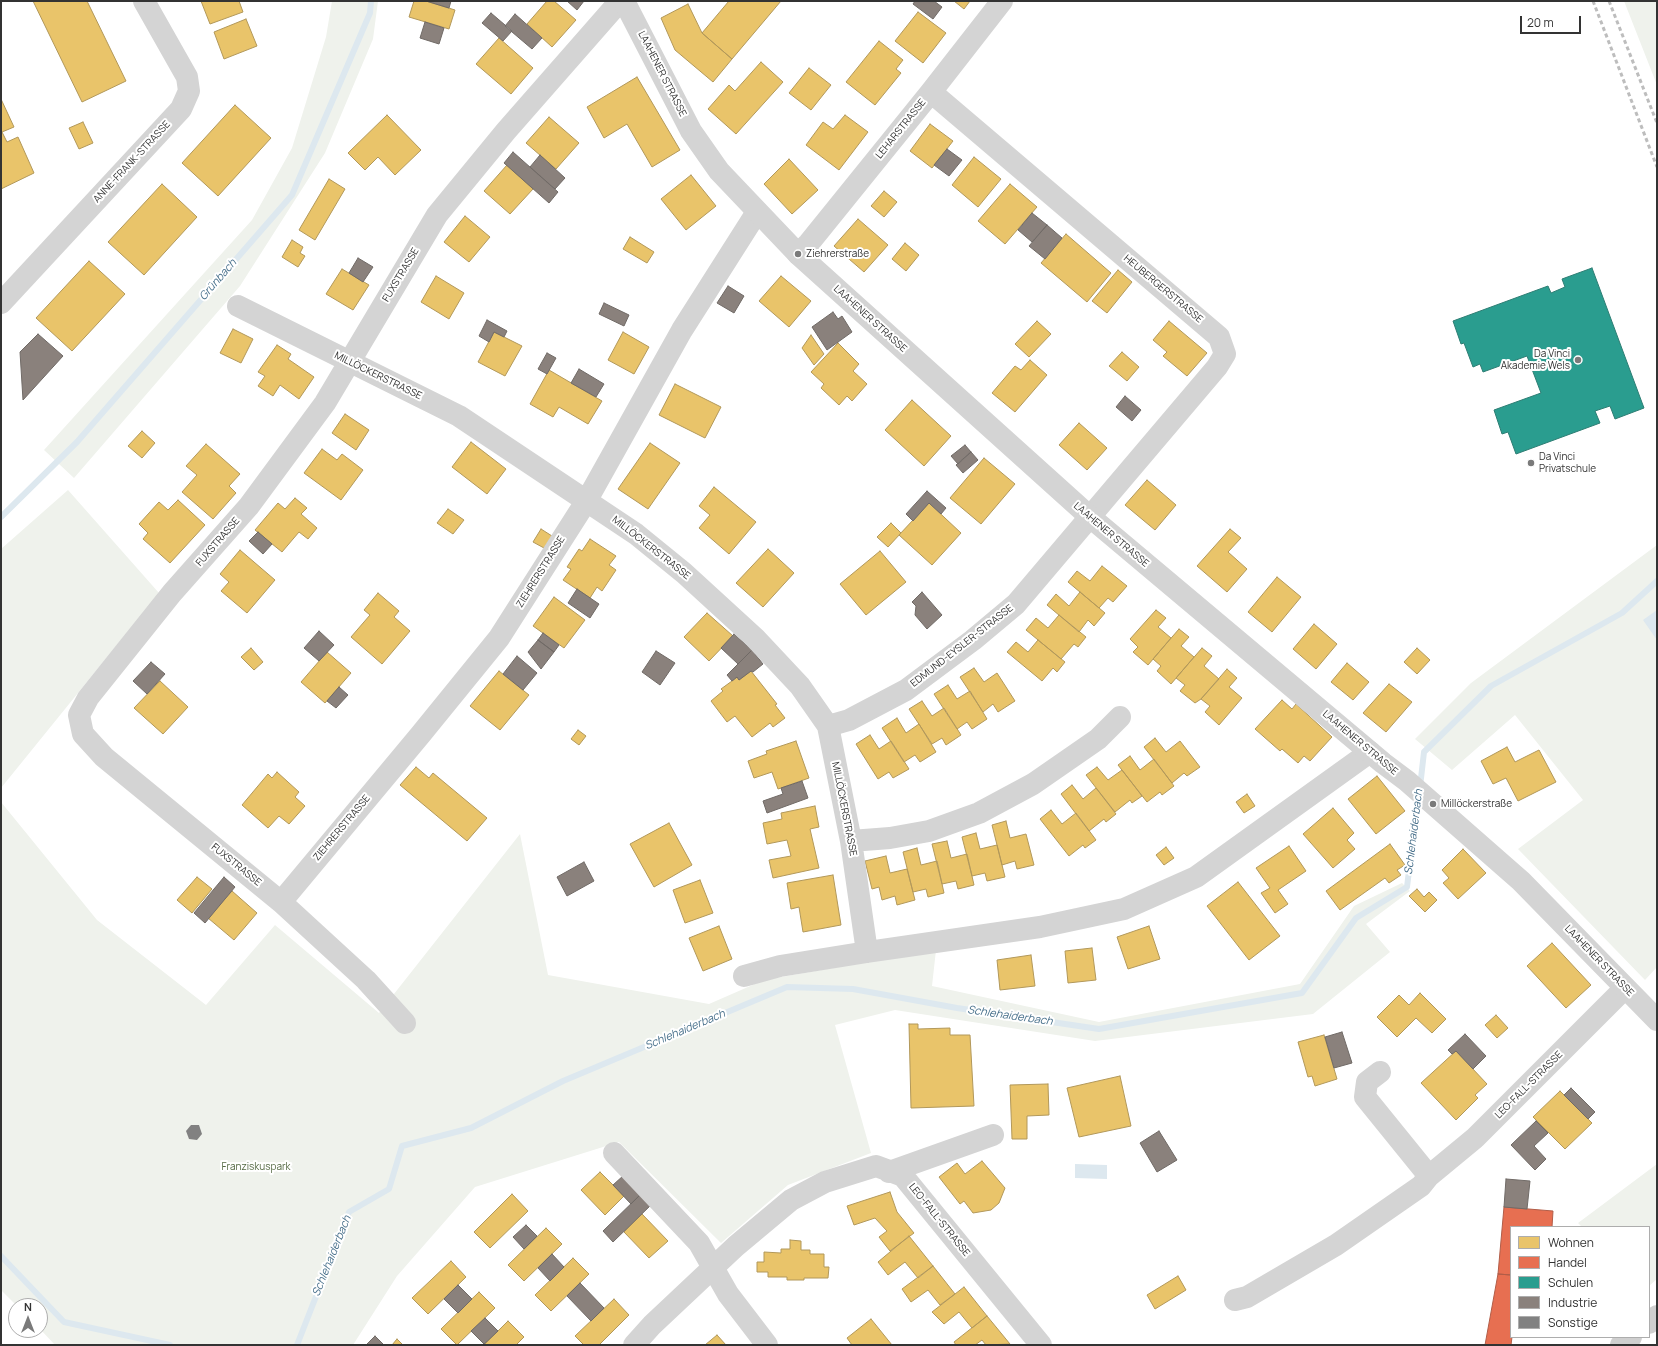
<!DOCTYPE html>
<meta charset="utf-8">
<style>
body{margin:0}
#map{position:relative;width:1658px;height:1346px;overflow:hidden;background:#fff;font-family:Manrope,sans-serif}
canvas{display:block}
.frame{position:absolute;inset:0;border:2px solid #333;pointer-events:none}
.legend{position:absolute;left:1510px;top:1226px;width:140px;height:112px;box-sizing:border-box;background:#fff;border:1px solid #adadad;margin:0;padding:5px 7px;list-style:none;font-size:12px;color:#333}
.legend li{display:flex;align-items:center;gap:8px;height:20px}
.legend b{width:20px;border:1px solid #adadad}
.north{position:absolute;left:8px;top:1298px;width:40px;height:40px;box-sizing:border-box;background:#fff;border:1px solid #adadad;border-radius:50%;rotate:0deg;font-size:11px;font-weight:700;line-height:16px;text-align:center;color:#333}
.north::after{content:'';display:block;margin:auto;width:14px;height:18px;background:#7a7a7a;clip-path:polygon(50% 0,100% 100%,50% 72%,0 100%)}
.scale{position:absolute;left:1520px;top:16px;width:61px;height:18px;box-sizing:border-box;border:2px solid #333;border-top:0;padding-left:5px;font-size:12px;line-height:14px;white-space:nowrap;color:#333;-webkit-text-stroke:3px #fff;paint-order:stroke}
</style>
<div id="map">
<canvas width="1658" height="1346"></canvas>
<div class="frame"></div>
<ul class="legend">
<li><b style="height:11px;background:#e9c46a"></b>Wohnen</li>
<li><b style="height:11px;background:#e76f51"></b>Handel</li>
<li><b style="height:11px;background:#2a9d8f"></b>Schulen</li>
<li><b style="height:11px;background:#8a817c"></b>Industrie</li>
<li><b style="height:11px;background:#818181"></b>Sonstige</li>
</ul>
<div class="north">N</div>
<div class="scale">20 m</div>
</div>
<script>
const context = document.querySelector('canvas').getContext('2d');
context.lineJoin = 'round';
function fillPath(path, color) {
  context.fillStyle = color;
  context.fill(path, 'evenodd');
}
function toPath(rows) {
  const path = new Path2D();
  for (const r of rows) {
    path.moveTo(r[0], r[1]);
    for (let i = 2; i < r.length; i += 2) path.lineTo(r[i], r[i + 1]);
  }
  return path;
}
function strokePath(path, color, width, dash) {
  context.strokeStyle = color;
  context.lineWidth = width;
  context.lineCap = dash ? 'butt' : 'round';
  context.setLineDash(dash || []);
  context.stroke(path);
}
function drawText(font, color, halo, rows, align = 'center') {
  context.font = font + ' Manrope,sans-serif';
  context.lineWidth = 4;
  context.setLineDash([]);
  context.textBaseline = 'middle';
  context.strokeStyle = halo;
  context.fillStyle = color;
  for (const [text, x, y, turn = 0] of rows) {
    context.save();
    context.translate(x, y);
    context.rotate((+turn || 0) * Math.PI / 180);
    context.textAlign = isNaN(turn) ? turn : align;
    if (halo) context.strokeText(text, 0, 0);
    context.fillText(text, 0, 0);
    context.restore();
  }
}
fillPath(toPath([
 [332,1,378,1,373,39,325,153,240,286,74,478,44,450,252,220,292,148,326,37],
 [1624,1,1657,1,1657,85],
 [68,490,159,593,1,788,1,549],
 [1657,545,1657,967,1645,980,1518,849,1583,800,1515,715,1452,770,1415,739,1471,683],
 [1,802,97,920,206,1005,275,925,379,1013,520,834,548,975,709,1004,764,980,936,950,932,986,1099,1022,1300,984,1354,906,1402,883,1410,891,1366,924,1390,952,1313,1014,1095,1041,895,1010,835,1025,871,1153,788,1185,721,1243,619,1142,475,1187,397,1276,353,1345,55,1345,40,1329,40,1306,17,1306,1,1290],
 [1657,1164,1657,1279,1649,1286,1649,1227,1582,1227,1578,1223]
]), '#eff2ec');
fillPath(toPath([
 [1657,610,1657,640,1643,620],
 [1075,1164,1107,1165,1107,1179,1075,1178]
]), '#dde8ef');
const homes = toPath([
 [33,1,87,1,126,81,82,102,33,1],
 [201,1,239,1,243,12,210,24,201,1],
 [414,1,426,1,455,10,449,29,409,17,414,1],
 [547,1,554,1,576,20,552,47,527,24,547,1],
 [729,1,781,1,732,59,702,33,729,1],
 [954,1,970,1,964,9,954,1],
 [688,4,702,33,732,59,713,82,675,50,661,18,688,4],
 [918,12,946,33,923,63,895,41,918,12],
 [246,19,257,46,224,59,214,32,246,19],
 [499,38,533,68,511,94,476,64,499,38],
 [879,41,903,60,896,69,901,73,875,105,846,82,879,41],
 [761,62,783,82,736,134,708,109,729,85,735,91,761,62],
 [809,68,831,85,811,110,789,93,809,68],
 [637,77,680,150,652,167,627,124,604,138,587,107,637,77],
 [1,99,14,127,2,132,7,142,18,137,34,173,1,189,1,99],
 [235,105,271,138,218,196,182,163,235,105],
 [387,115,421,150,395,175,378,157,365,170,348,153,387,115],
 [845,115,868,132,839,170,806,145,823,122,833,129,845,115],
 [549,117,579,143,556,169,526,143,549,117],
 [83,122,93,143,79,149,69,128,83,122],
 [930,124,953,141,932,168,910,151,930,124],
 [974,157,1001,179,978,207,952,185,974,157],
 [789,159,818,190,792,214,764,184,789,159],
 [507,165,533,189,510,214,484,191,507,165],
 [691,175,716,206,686,230,661,199,691,175],
 [329,179,345,189,315,240,299,230,329,179],
 [162,184,197,217,144,275,108,242,162,184],
 [1010,184,1037,207,1005,244,978,221,1010,184],
 [884,191,897,202,884,217,871,206,884,191],
 [465,216,490,237,469,262,444,242,465,216],
 [858,219,888,245,864,272,834,246,858,219],
 [1066,234,1111,273,1087,302,1041,263,1066,234],
 [630,237,654,252,647,263,623,249,630,237],
 [292,240,303,247,300,253,305,256,298,267,282,257,292,240],
 [905,243,919,255,906,271,892,259,905,243],
 [89,261,125,294,72,351,36,318,89,261],
 [342,269,369,285,353,310,326,294,342,269],
 [1118,270,1132,282,1107,313,1092,301,1118,270],
 [436,276,464,293,449,319,421,302,436,276],
 [781,276,811,301,789,327,759,301,781,276],
 [1037,321,1051,334,1029,357,1015,344,1037,321],
 [1169,321,1207,353,1187,376,1163,356,1167,352,1153,340,1169,321],
 [233,329,253,339,241,363,220,353,233,329],
 [494,332,522,346,505,376,478,362,494,332],
 [623,332,649,347,634,374,608,360,623,332],
 [811,335,824,354,814,365,802,348,811,335],
 [838,343,859,364,853,371,867,384,852,401,847,396,839,405,821,388,824,384,811,372,838,343],
 [277,345,291,354,288,359,314,377,299,399,280,385,273,396,258,386,265,376,258,372,277,345],
 [1122,352,1139,367,1127,381,1109,366,1122,352],
 [1030,360,1047,375,1015,412,992,393,1015,366,1021,370,1030,360],
 [549,370,602,401,588,424,559,407,553,417,530,404,549,370],
 [675,384,721,407,705,438,659,415,675,384],
 [912,400,951,436,924,466,885,430,912,400],
 [345,414,369,430,356,450,332,433,345,414],
 [1079,423,1107,448,1087,470,1059,445,1079,423],
 [142,431,155,443,142,458,128,446,142,431],
 [471,442,506,469,487,494,452,467,471,442],
 [650,443,680,463,648,509,618,489,650,443],
 [206,444,240,474,229,486,236,493,213,519,182,492,197,475,186,466,206,444],
 [322,449,337,460,342,454,363,470,341,500,304,473,322,449],
 [984,458,1015,484,981,524,950,498,984,458],
 [1147,480,1176,505,1155,530,1125,505,1147,480],
 [714,487,756,522,729,554,699,528,710,515,699,506,714,487],
 [295,498,307,508,301,514,317,528,308,539,299,532,282,552,255,530,278,503,285,509,295,498],
 [178,500,205,525,170,563,143,539,148,533,139,524,159,502,168,510,178,500],
 [929,503,961,533,932,565,899,535,929,503],
 [448,509,464,520,453,534,437,523,448,509],
 [891,523,901,533,888,547,877,537,891,523],
 [541,529,552,536,544,548,533,542,541,529],
 [1230,529,1241,538,1228,552,1247,569,1227,592,1197,566,1230,529],
 [590,539,616,556,609,565,616,570,602,591,597,587,590,598,563,580,571,569,567,567,579,549,582,551,590,539],
 [768,549,794,573,763,607,736,583,768,549],
 [240,550,275,580,247,613,221,591,229,582,220,574,240,550],
 [880,551,906,582,866,615,840,584,880,551],
 [1102,566,1127,586,1113,602,1108,598,1099,608,1068,582,1077,571,1090,581,1102,566],
 [1277,577,1301,597,1272,632,1248,612,1277,577],
 [1080,592,1105,613,1094,626,1088,620,1079,632,1047,605,1056,594,1069,606,1080,592],
 [378,593,399,611,394,617,410,631,382,664,351,637,370,615,364,610,378,593],
 [554,597,585,620,564,648,533,626,554,597],
 [1156,610,1166,618,1158,627,1171,638,1148,665,1133,652,1138,647,1130,639,1156,610],
 [707,613,733,636,709,661,684,637,707,613],
 [1059,615,1086,637,1078,647,1074,644,1061,659,1026,630,1036,618,1048,628,1059,615],
 [1314,624,1337,644,1316,669,1293,649,1314,624],
 [1179,629,1189,637,1181,646,1194,657,1171,684,1157,671,1161,666,1153,659,1179,629],
 [1038,640,1065,662,1057,672,1053,668,1042,681,1007,652,1016,642,1028,652,1038,640],
 [251,648,263,662,254,670,241,657,251,648],
 [1202,648,1212,656,1204,666,1219,679,1201,699,1195,703,1180,691,1185,685,1176,678,1202,648],
 [1417,648,1430,660,1417,674,1404,662,1417,648],
 [327,652,351,673,325,703,301,682,327,652],
 [1347,663,1369,682,1353,700,1331,682,1347,663],
 [974,668,984,682,997,673,1015,701,998,712,993,704,983,712,960,677,974,668],
 [1227,669,1237,678,1229,687,1242,698,1219,725,1205,712,1210,706,1201,699,1227,669],
 [499,671,529,695,500,730,470,706,499,671],
 [751,671,777,704,775,705,785,718,773,727,770,723,752,737,735,716,727,722,711,701,723,691,721,689,732,681,737,677,739,680,751,671],
 [160,681,188,707,163,734,134,708,160,681],
 [1389,684,1412,702,1386,732,1363,713,1389,684],
 [948,685,957,699,970,691,987,719,972,729,967,722,957,729,934,694,948,685],
 [1282,700,1292,709,1296,704,1332,737,1310,761,1304,756,1298,763,1282,749,1280,751,1255,729,1282,700],
 [922,701,932,716,944,708,961,735,946,745,942,738,932,744,909,709,922,701],
 [897,718,906,733,919,724,936,752,920,762,915,755,904,762,882,728,897,718],
 [578,730,586,736,579,745,571,739,578,730],
 [870,735,879,749,891,741,909,769,893,778,889,772,878,779,856,744,870,735],
 [1155,738,1166,752,1180,741,1200,767,1187,776,1184,773,1172,783,1144,747,1155,738],
 [796,741,809,778,778,789,772,772,754,778,748,761,767,754,766,751,796,741],
 [1507,747,1515,762,1539,750,1556,782,1518,801,1506,778,1493,784,1481,761,1507,747],
 [1130,756,1140,770,1154,759,1174,786,1162,795,1160,792,1147,802,1118,765,1130,756],
 [416,767,429,778,433,773,487,818,467,841,400,785,416,767],
 [1097,767,1108,780,1122,770,1142,796,1132,803,1130,800,1115,812,1086,775,1097,767],
 [277,772,299,792,295,797,305,806,289,824,279,816,268,828,242,805,268,774,272,778,277,772],
 [1377,776,1405,811,1376,834,1348,799,1377,776],
 [1072,785,1083,799,1096,788,1116,814,1106,822,1104,819,1089,831,1061,794,1072,785],
 [1247,794,1255,806,1244,813,1236,802,1247,794],
 [815,806,819,827,810,829,819,868,773,878,769,860,791,856,787,840,767,844,763,823,782,819,781,813,815,806],
 [1333,808,1354,833,1347,840,1355,849,1333,868,1303,834,1333,808],
 [1051,810,1062,824,1076,813,1096,840,1085,848,1083,845,1069,856,1040,819,1051,810],
 [1006,821,1010,838,1026,834,1034,865,1017,869,1015,861,1002,865,992,825,1006,821],
 [669,823,692,865,654,887,630,844,669,823],
 [976,833,980,849,997,845,1005,877,987,881,985,873,972,876,962,837,976,833],
 [947,841,951,858,967,854,974,885,958,889,956,881,942,884,932,844,947,841],
 [1390,844,1405,865,1397,870,1401,875,1389,883,1385,878,1340,910,1326,891,1390,844],
 [1289,846,1306,871,1278,890,1288,904,1275,913,1261,893,1270,888,1256,868,1289,846],
 [1166,847,1174,858,1164,865,1156,855,1166,847],
 [917,848,921,865,937,861,944,893,928,897,926,889,913,892,903,852,917,848],
 [1463,849,1486,873,1458,899,1443,883,1449,878,1442,870,1463,849],
 [886,856,890,873,907,869,915,900,897,905,895,896,882,900,879,887,872,889,865,861,886,856],
 [833,875,841,925,803,932,799,907,791,909,787,883,833,875],
 [197,877,212,889,192,913,177,900,197,877],
 [700,880,713,913,685,923,673,890,700,880],
 [1238,882,1280,936,1249,960,1207,906,1238,882],
 [1417,889,1424,897,1429,892,1437,900,1425,912,1409,896,1417,889],
 [232,891,257,913,234,940,208,918,232,891],
 [719,926,732,959,703,971,689,938,719,926],
 [1149,926,1160,959,1128,969,1117,937,1149,926],
 [1552,943,1591,985,1566,1008,1527,966,1552,943],
 [1092,948,1096,980,1068,983,1065,951,1092,948],
 [1031,955,1035,986,1000,990,997,960,1031,955],
 [1420,993,1446,1019,1432,1033,1416,1018,1397,1037,1377,1017,1399,995,1409,1005,1420,993],
 [1496,1015,1508,1028,1497,1038,1485,1025,1496,1015],
 [909,1024,918,1024,918,1029,950,1028,950,1035,970,1035,974,1106,911,1108,909,1024],
 [1324,1035,1337,1079,1315,1086,1312,1076,1308,1077,1298,1042,1324,1035],
 [1456,1051,1487,1084,1475,1095,1478,1098,1456,1120,1421,1083,1456,1051],
 [1120,1076,1131,1126,1079,1137,1067,1088,1120,1076],
 [1048,1084,1049,1115,1027,1116,1027,1139,1012,1139,1010,1085,1048,1084],
 [1560,1091,1592,1123,1565,1149,1533,1117,1560,1091],
 [982,1161,1005,1188,999,1203,991,1210,973,1213,964,1201,960,1204,939,1177,957,1163,965,1174,982,1161],
 [600,1172,624,1196,605,1215,581,1190,600,1172],
 [890,1192,897,1212,914,1233,890,1251,879,1237,887,1231,875,1218,854,1225,847,1206,890,1192],
 [512,1194,528,1211,490,1248,474,1232,512,1194],
 [642,1214,668,1241,649,1258,624,1232,642,1214],
 [546,1228,562,1244,524,1281,508,1265,546,1228],
 [909,1236,933,1266,918,1278,905,1262,888,1275,878,1262,909,1236],
 [790,1240,801,1241,801,1250,810,1250,810,1254,824,1254,824,1267,829,1267,828,1278,804,1278,804,1280,787,1280,787,1277,768,1277,768,1272,757,1272,757,1262,764,1262,764,1252,781,1253,781,1249,790,1249,790,1240],
 [573,1258,589,1274,551,1311,535,1295,573,1258],
 [451,1261,466,1277,428,1314,412,1298,451,1261],
 [933,1266,955,1294,940,1305,928,1290,911,1302,902,1289,933,1266],
 [1178,1276,1186,1290,1155,1309,1147,1295,1178,1276],
 [964,1287,987,1316,972,1328,959,1312,944,1324,932,1312,964,1287],
 [479,1292,495,1308,457,1345,441,1329,479,1292],
 [614,1299,629,1315,599,1345,584,1345,575,1336,614,1299],
 [987,1316,1010,1344,986,1345,982,1340,975,1345,956,1345,954,1342,987,1316],
 [871,1319,892,1345,852,1345,847,1338,871,1319],
 [508,1321,524,1337,516,1345,484,1345,508,1321],
 [717,1335,726,1345,705,1345,717,1335],
 [397,1339,403,1345,392,1345,397,1339]
]);
fillPath(homes, '#e9c46a');
strokePath(homes, '#b2985a', 1);
const shops = toPath([
 [1504,1207,1553,1211,1552,1227,1511,1227,1511,1275,1498,1274,1504,1207],
 [1498,1274,1511,1275,1511,1337,1512,1337,1511,1345,1485,1345,1498,1274]
]);
fillPath(shops, '#e76f51');
strokePath(shops, '#b15d48', 1);
const schools = toPath([
 [1592,268,1644,408,1615,419,1610,406,1595,411,1600,423,1516,454,1508,432,1502,434,1494,410,1541,393,1527,356,1483,372,1480,364,1473,367,1464,343,1461,344,1453,321,1548,286,1551,293,1565,287,1562,279,1592,268]
]);
fillPath(schools, '#2a9d8f');
strokePath(schools, '#2d7d73', 1);
const industry = toPath([
 [426,1,451,1,449,8,426,1],
 [567,1,584,1,577,10,567,1],
 [915,1,934,1,942,7,933,19,913,4,915,1],
 [491,13,512,31,503,41,482,23,491,13],
 [515,14,542,38,532,49,505,26,515,14],
 [425,22,444,28,439,44,420,38,425,22],
 [947,149,962,160,949,176,934,165,947,149],
 [513,152,558,192,549,203,504,163,513,152],
 [540,155,565,178,555,189,530,167,540,155],
 [1032,213,1047,225,1032,242,1018,230,1032,213],
 [1047,225,1062,238,1045,259,1029,246,1047,225],
 [358,258,373,267,363,282,349,273,358,258],
 [728,286,744,296,734,313,717,303,728,286],
 [604,303,629,315,624,326,599,314,604,303],
 [833,312,838,319,842,316,852,332,827,350,812,327,833,312],
 [487,320,507,331,504,337,494,332,489,342,479,336,487,320],
 [38,334,63,356,23,400,20,352,38,334],
 [547,353,556,358,547,374,538,369,547,353],
 [579,369,604,384,596,397,571,383,579,369],
 [1125,396,1141,410,1132,421,1116,407,1125,396],
 [965,445,971,452,958,464,951,456,965,445],
 [971,452,978,460,963,473,956,465,971,452],
 [927,491,946,508,941,514,929,503,913,521,906,514,927,491],
 [258,532,272,544,263,554,249,541,258,532],
 [577,589,599,604,590,618,568,603,577,589],
 [922,592,942,615,927,629,915,615,916,606,912,602,922,592],
 [319,631,334,645,319,661,304,648,319,631],
 [543,633,559,645,554,652,538,640,543,633],
 [734,634,752,650,738,664,721,648,734,634],
 [538,640,554,652,541,669,528,652,538,640],
 [752,650,763,664,753,672,751,671,739,680,737,677,732,681,727,675,752,650],
 [656,651,675,663,660,685,642,672,656,651],
 [517,656,537,673,523,690,503,674,517,656],
 [151,662,165,674,147,694,133,681,151,662],
 [339,687,348,695,336,708,327,701,339,687],
 [802,781,808,798,767,813,763,801,783,794,781,788,802,781],
 [584,862,594,881,567,896,557,877,584,862],
 [224,877,235,887,205,923,194,913,224,877],
 [1342,1032,1352,1063,1334,1068,1325,1037,1342,1032],
 [1465,1034,1486,1056,1473,1069,1456,1051,1452,1054,1448,1050,1465,1034],
 [1571,1088,1595,1112,1588,1119,1564,1095,1571,1088],
 [1536,1121,1548,1133,1534,1146,1546,1159,1535,1170,1511,1145,1536,1121],
 [1159,1131,1177,1160,1157,1172,1140,1143,1159,1131],
 [624,1175,642,1193,631,1204,613,1185,624,1175],
 [1506,1179,1530,1181,1527,1209,1504,1207,1506,1179],
 [642,1193,652,1204,613,1242,603,1231,642,1193],
 [526,1225,537,1236,524,1249,513,1237,526,1225],
 [552,1254,564,1267,550,1281,538,1268,552,1254],
 [580,1283,604,1308,591,1321,567,1296,580,1283],
 [458,1285,472,1299,458,1313,444,1299,458,1285],
 [485,1318,498,1331,484,1344,471,1331,485,1318],
 [375,1336,384,1345,366,1345,375,1336]
]);
fillPath(industry, '#8a817c');
strokePath(industry, '#706a66', 1);
strokePath(toPath([
 [1,517,77,442,292,195,370,13,371,1],
 [1420,787,1424,752,1491,686,1622,613,1657,581],
 [1,1256,64,1322,170,1345],
 [297,1345,349,1212,389,1189,402,1146,471,1128,563,1081,787,987,853,989,957,1008,1099,1029,1302,993,1356,918,1407,887,1418,798]
]), '#dde8ef', 6);
fillPath(toPath([
 [191,1125,199,1125,202,1134,197,1140,189,1139,186,1131]
]), '#818181');
strokePath(toPath([
 [798,254,809,243,931,92,1002,1],
 [1,303,181,109,189,91,187,77,144,1],
 [238,306,459,416,636,534,684,573,755,638,800,686,828,726,851,841,867,952],
 [828,726,849,720,906,690,973,640,1016,604,1217,367,1225,354,1219,337,931,92],
 [851,841,890,838,929,831,979,813,1033,784,1098,739,1120,717],
 [281,902,421,734,499,638,587,500,682,330,757,212],
 [744,976,780,966,867,952,1040,927,1124,909,1196,877,1370,752],
 [405,1023,366,980,281,902,104,757,83,734,79,715,88,698,172,593,249,506,325,403,437,215,506,131,620,1],
 [1380,1072,1367,1082,1365,1097,1429,1176],
 [614,1153,699,1243,728,1294,767,1345],
 [889,1172,993,1135],
 [1235,1300,1247,1297,1336,1245,1421,1186,1429,1176,1475,1138,1625,988],
 [634,1345,652,1325,736,1246,791,1200,825,1182,876,1166,903,1176,1041,1345]
]), '#d4d4d4', 22);
strokePath(toPath([
 [624,1,691,131,719,171,798,254,1089,516,1383,763,1407,781,1505,867,1521,881,1657,1020]
]), '#d4d4d4', 22);
strokePath(toPath([
 [1649,1323,1657,1316],
 [1621,1345,1631,1337]
]), '#cfcfcf', 22);
strokePath(toPath([
 [1593,1,1657,167],
 [1609,1,1657,123]
]), '#bdbdbd', 3, [4, 3]);
for (const [x, y, r, color] of [
 [798,254,4,"#7a7a7a"],
 [1578,360,4,"#7a7a7a"],
 [1531,463,4,"#7a7a7a"],
 [1433,804,4,"#7a7a7a"]
]) {
  const dot = new Path2D();
  dot.arc(x, y, r, 0, 2 * Math.PI);
  context.fillStyle = color;
  context.fill(dot);
  strokePath(dot, '#fff', 1.5);
}
drawText('10px', '#333', '#fff', [
 ["LAAHENER STRASSE",662,74,63],
 ["LEHARSTRASSE",901,129,-51],
 ["ANNE-FRANK-STRASSE",132,162,-47],
 ["FUXSTRASSE",401,275,-59],
 ["HEUBERGERSTRASSE",1163,289,40],
 ["LAAHENER STRASSE",870,319,42],
 ["MILLÖCKERSTRASSE",378,376,26],
 ["LAAHENER STRASSE",1111,535,40],
 ["FUXSTRASSE",218,542,-49],
 ["MILLÖCKERSTRASSE",651,548,38],
 ["ZIEHRERSTRASSE",541,572,-58],
 ["EDMUND-EYSLER-STRASSE",962,646,-38],
 ["LAAHENER STRASSE",1360,743,40],
 ["MILLÖCKERSTRASSE",844,809,79],
 ["ZIEHRERSTRASSE",342,828,-50],
 ["FUXSTRASSE",236,865,39],
 ["LAAHENER STRASSE",1599,961,46],
 ["LEO-FALL-STRASSE",1529,1085,-45],
 ["LEO-FALL-STRASSE",939,1220,51]
]);
drawText('10px', '#333', '#fff', [
 ["Ziehrerstraße",806,254],
 ["Da Vinci",1570,354,"right"],
 ["Akademie Wels",1570,366,"right"],
 ["Da Vinci",1539,457],
 ["Privatschule",1539,469],
 ["Millöckerstraße",1441,804]
], 'left');
drawText('10px', '#556a44', '#fff', [
 ["Franziskuspark",256,1167]
]);
drawText('italic 11px', '#49718c', '#fff', [
 ["Grünbach",218,280,-49],
 ["Schlehaiderbach",1414,832,-83],
 ["Schlehaiderbach",1010,1016,8],
 ["Schlehaiderbach",685,1030,-23],
 ["Schlehaiderbach",332,1256,-68]
]);
</script>
